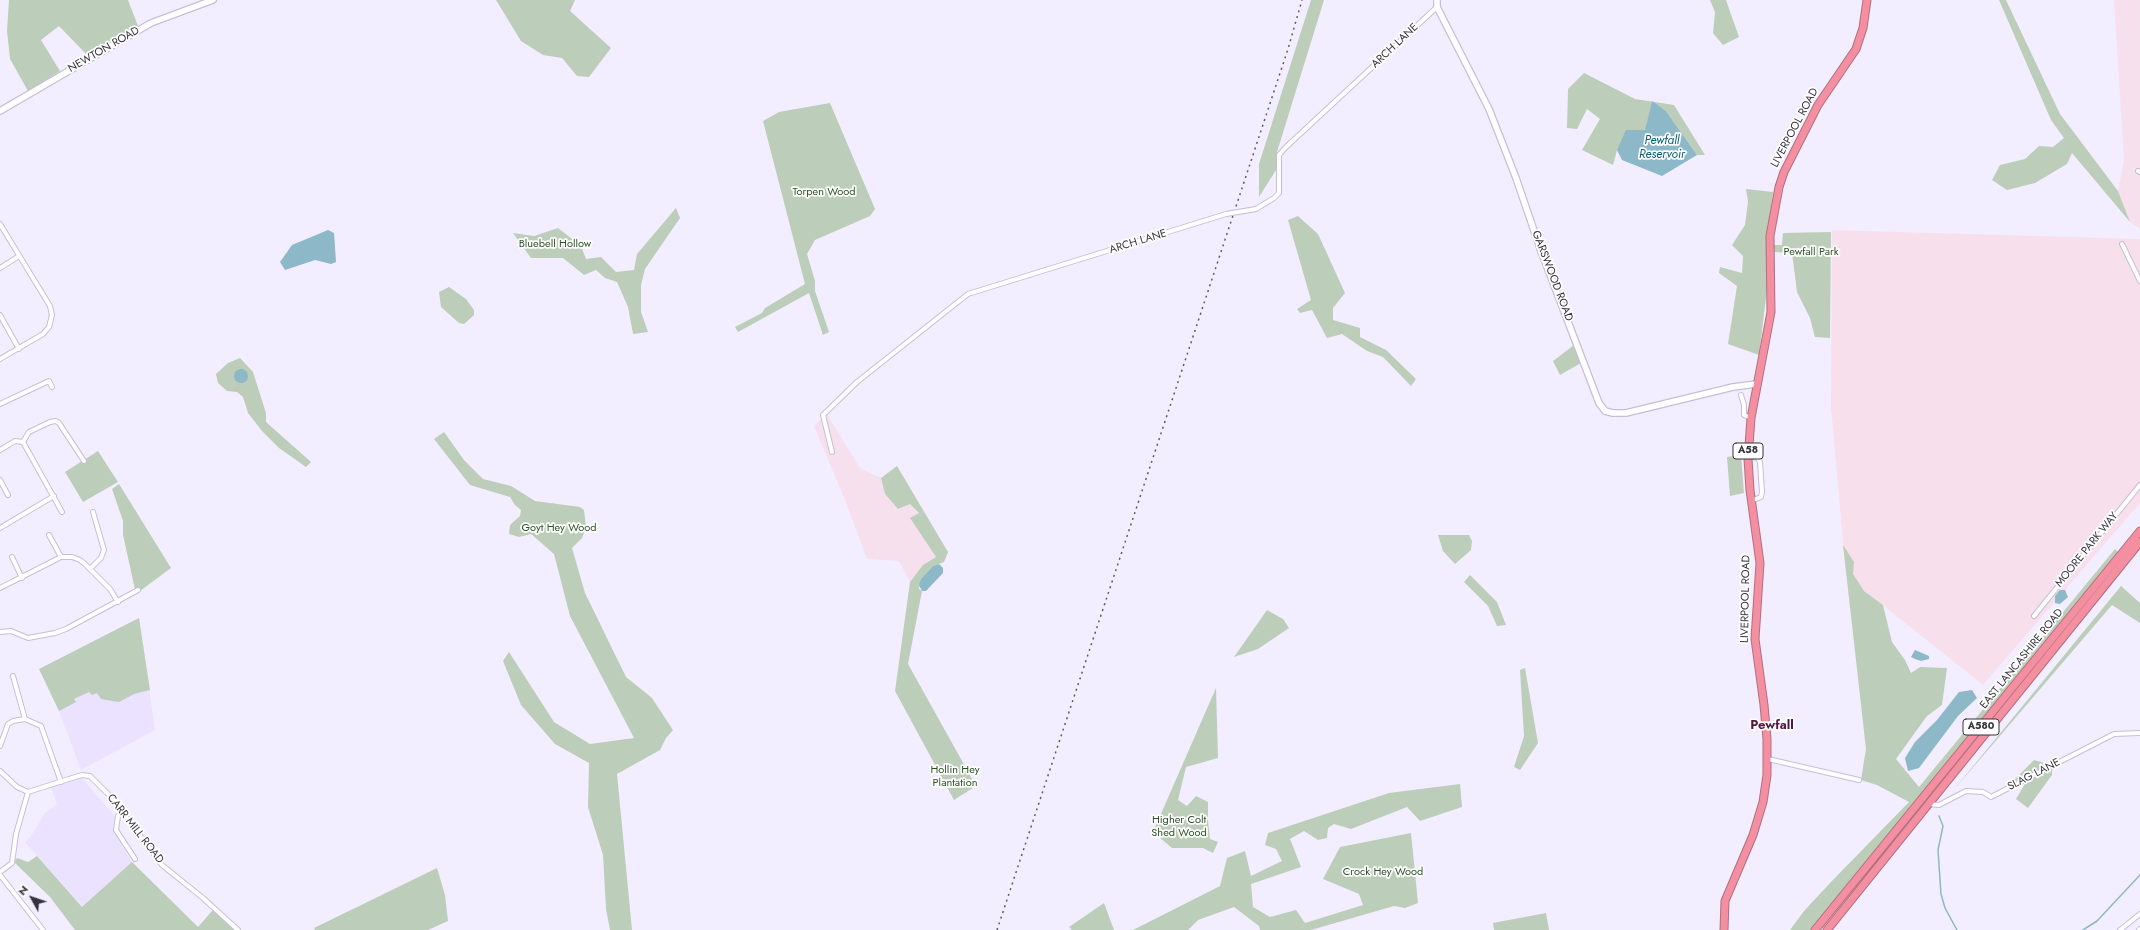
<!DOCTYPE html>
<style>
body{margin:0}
#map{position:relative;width:2140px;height:930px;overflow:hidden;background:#f3eeff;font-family:Jost,sans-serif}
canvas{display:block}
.north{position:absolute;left:12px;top:878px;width:40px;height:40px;-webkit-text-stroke:3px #fefefe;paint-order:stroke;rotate:310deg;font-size:11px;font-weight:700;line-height:16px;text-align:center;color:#36333d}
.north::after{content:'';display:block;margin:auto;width:14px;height:18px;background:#36333d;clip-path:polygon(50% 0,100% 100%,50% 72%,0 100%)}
</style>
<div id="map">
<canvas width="2140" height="930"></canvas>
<div class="north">N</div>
</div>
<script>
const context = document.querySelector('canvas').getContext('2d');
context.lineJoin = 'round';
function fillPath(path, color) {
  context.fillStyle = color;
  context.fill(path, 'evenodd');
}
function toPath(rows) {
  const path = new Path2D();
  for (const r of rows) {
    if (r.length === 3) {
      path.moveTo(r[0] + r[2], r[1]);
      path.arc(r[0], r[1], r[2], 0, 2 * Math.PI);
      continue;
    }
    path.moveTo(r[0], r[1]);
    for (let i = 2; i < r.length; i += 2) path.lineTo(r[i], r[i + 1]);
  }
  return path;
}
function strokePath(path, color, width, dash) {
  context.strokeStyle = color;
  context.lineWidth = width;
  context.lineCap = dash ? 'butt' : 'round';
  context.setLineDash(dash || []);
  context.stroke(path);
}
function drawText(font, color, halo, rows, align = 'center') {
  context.font = font + ' Jost,sans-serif';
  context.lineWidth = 3.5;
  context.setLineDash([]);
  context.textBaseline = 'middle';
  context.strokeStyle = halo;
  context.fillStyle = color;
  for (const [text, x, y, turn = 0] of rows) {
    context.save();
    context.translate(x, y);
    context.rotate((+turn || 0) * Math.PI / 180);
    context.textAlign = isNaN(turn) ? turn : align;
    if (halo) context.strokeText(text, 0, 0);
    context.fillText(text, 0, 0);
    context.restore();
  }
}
fillPath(toPath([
 [1832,230,2140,239,2140,503,1983,685,1846,576,1831,407]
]), '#f7e0ec');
fillPath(toPath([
 [2114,0,2140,0,2140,229,2130,222,2118,191,2124,160],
 [827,414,860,468,881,478,885,494,899,509,910,504,919,514,910,518,936,557,923,565,910,582,899,561,867,559,845,500,814,426]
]), '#f6e0ed');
fillPath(toPath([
 [139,618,155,730,81,770,59,711,39,669],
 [81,777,114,815,113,831,132,862,198,927,213,910,236,930,103,930,25,842,31,836,45,813,57,804,51,787]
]), '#eae2fe');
fillPath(toPath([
 [9,0,128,0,138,26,86,54,59,26,41,40,60,71,28,91,10,59,7,31],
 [496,0,575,0,570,11,611,48,589,77,577,76,562,58,543,55,521,41],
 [1311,0,1324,0,1277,152,1276,170,1259,197,1259,164],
 [1710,0,1726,0,1739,37,1723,45,1713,33,1715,12],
 [1999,0,2006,0,2060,114,2118,191,2130,222,2072,153,2067,164,2035,183,2007,190,1992,180,2000,165,2025,159,2039,146,2053,147,2064,138,2051,120],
 [1584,73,1635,99,1674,105,1705,155,1697,155,1666,111,1652,102,1645,131,1617,150,1613,165,1582,150,1600,119,1587,109,1577,129,1567,128,1568,89],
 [830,103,875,209,870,216,815,240,807,254,815,281,815,291,829,332,823,335,809,293,738,332,735,327,762,313,765,308,805,284,763,121,779,112],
 [1746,189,1773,192,1766,247,1768,281,1759,355,1728,344,1737,286,1719,273,1720,267,1742,273,1743,256,1732,245,1745,225,1748,202],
 [676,208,680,218,645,269,641,285,641,312,648,332,633,334,628,307,617,282,605,278,596,270,584,275,563,258,531,258,513,233,534,236,558,228,581,246,586,259,601,257,616,272,634,270,637,254],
 [1298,216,1318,234,1345,293,1333,308,1333,320,1360,328,1360,337,1386,350,1416,379,1411,386,1383,357,1367,351,1342,334,1327,338,1312,310,1300,313,1297,309,1311,300,1288,220],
 [1831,232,1830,338,1815,337,1810,318,1797,292,1792,253,1773,252,1773,245,1782,245,1783,233],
 [449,287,466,299,474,310,474,315,464,324,459,323,441,307,439,292],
 [1574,345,1581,363,1560,375,1553,361],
 [240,358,253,372,266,413,266,422,311,462,306,467,279,448,262,431,248,413,243,397,237,392,227,391,218,383,216,374,228,363],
 [444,432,464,460,483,479,511,486,535,501,580,507,584,510,586,527,582,538,572,548,585,593,626,677,652,698,673,730,666,738,660,750,617,774,632,930,610,930,606,909,603,855,588,807,589,763,555,744,521,705,503,661,509,652,554,722,590,744,634,738,570,616,554,554,531,534,519,537,509,534,510,525,520,516,521,510,515,505,510,497,470,485,434,439],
 [98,451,118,482,83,502,65,472],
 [1741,455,1744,493,1730,496,1727,457],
 [897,466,948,552,944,562,933,566,921,579,919,589,922,591,908,664,976,786,954,800,895,691,910,582,923,565,936,557,910,518,919,513,910,504,898,509,885,494,881,478],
 [119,484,171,568,136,594,123,535,123,521,112,489],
 [1438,535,1469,535,1472,541,1471,550,1455,564,1443,551],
 [1843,545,1854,562,1853,574,1864,591,1883,605,1892,642,1905,660,1911,673,1920,667,1947,668,1942,705,1927,716,1896,759,1919,787,2115,549,2118,552,1811,930,1790,930,1804,911,1830,883,1909,802,1877,785,1861,780,1866,749],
 [1470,575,1497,602,1506,625,1497,626,1488,606,1464,582],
 [2121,586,2140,603,2140,623,2112,605,1952,792],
 [1267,610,1283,619,1289,628,1258,649,1234,657],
 [139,618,150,690,134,694,119,702,101,699,97,693,92,695,89,692,74,699,76,702,59,711,39,669],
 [1525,668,1538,743,1520,770,1514,767,1524,736,1520,670],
 [1216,688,1218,758,1186,767,1178,800,1187,806,1196,796,1208,802,1208,821,1210,839,1218,842,1213,853,1203,848,1172,848,1153,832],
 [2034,760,2049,764,2052,769,2052,775,2028,808,2016,799,2026,782,2024,778,2013,781],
 [1460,784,1462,807,1420,821,1407,807,1351,829,1334,824,1328,828,1327,838,1318,840,1304,831,1290,839,1301,867,1251,884,1253,907,1270,917,1296,910,1305,923,1363,905,1359,894,1323,879,1340,847,1411,833,1418,903,1405,908,1394,906,1311,930,1260,930,1259,926,1234,907,1198,920,1188,930,1133,930,1220,886,1227,858,1245,851,1251,876,1282,861,1276,849,1265,845,1268,833,1389,793],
 [37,856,82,907,132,862,198,927,213,910,236,930,75,930,50,897,14,862,17,858,28,862],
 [437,868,445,895,448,921,428,930,315,930,314,928],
 [1104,903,1114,930,1072,930,1069,927],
 [1546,913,1549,930,1494,930,1493,923]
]), '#bccdb9');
fillPath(toPath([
 [1652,101,1666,111,1697,155,1662,176,1622,160,1617,150,1626,130,1645,130],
 [328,230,334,233,336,262,331,264,315,260,285,270,280,262,292,245],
 [241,376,7],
 [939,564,943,568,943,573,926,591,922,591,919,585,921,579,933,566],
 [2060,590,2065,590,2068,597,2060,604,2055,603,2055,596],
 [1915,650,1929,656,1929,659,1921,661,1915,659,1911,657],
 [1972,690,1977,698,1958,716,1919,768,1908,771,1905,758,1915,742,1937,720,1959,692]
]), '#8cb8c7');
strokePath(toPath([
 [1939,816,1943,826,1938,850,1941,894,1945,908,1957,930],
 [2083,930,2097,921,2140,875]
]), '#8cb8c7', 1.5);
const street = toPath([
 [2138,171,2140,172],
 [1256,209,1274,198,1279,193,1279,155,1286,147,1437,7],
 [0,224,50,306,52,315,49,327,43,334,0,359],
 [2122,244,2140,281],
 [0,268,19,256],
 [0,315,19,349],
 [1741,395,1744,405,1744,415,1751,418],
 [0,404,49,381,52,387],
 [23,442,29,432,50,422,56,421,59,423,84,461],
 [23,442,62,512],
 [0,450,15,441,23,442],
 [832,452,823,415,857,382,968,294,1226,214],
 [1748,456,1758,458,1760,462,1762,492,1761,497,1751,501],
 [0,480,8,495],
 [0,528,54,496],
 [49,535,61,557],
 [12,557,22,578],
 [90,569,101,558,104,550,93,512],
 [0,588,61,557,72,557,80,560,85,564,110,589,118,602],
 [2034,616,2140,485],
 [0,632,11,631,28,638,55,633,66,629,138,590],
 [13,676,25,719],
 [0,746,8,724,13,721,25,719,41,726,61,782],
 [1768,759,1859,780],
 [0,771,17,787,28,792,72,778,82,775,90,776,112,798,162,865,203,898,238,930],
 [1929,804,1939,805,1966,791,1983,792,1991,797,2114,734,2140,733],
 [122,812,118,816,116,830,135,859],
 [0,872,12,863,16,834,28,792],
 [0,875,43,930],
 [2120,930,2140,914],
 [2139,930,2140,929]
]);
const secondary = toPath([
 [1437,0,1437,7,1489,109,1516,178,1541,251,1599,403,1605,411,1613,413,1626,413,1733,387,1756,384],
 [0,111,151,23,213,0]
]);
const highway = toPath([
 [1724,930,1725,901,1753,835,1763,802,1767,775,1767,739,1764,705,1755,639,1760,563,1750,490,1748,459,1751,418,1771,312,1770,236,1779,187,1784,172,1818,105,1856,49,1863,28,1867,0],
 [1815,930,2140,531],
 [1827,930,2140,542]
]);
strokePath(street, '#c6bed9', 6);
strokePath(secondary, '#c6bed9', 8);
strokePath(highway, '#b16f7e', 9);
strokePath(street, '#fff', 4);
strokePath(secondary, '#fff', 5.5);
strokePath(highway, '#f38fa1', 7);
strokePath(toPath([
 [997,930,1288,49,1302,0]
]), '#5d5965', 1.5, [2, 4]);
const streetBridge = toPath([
 [1226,214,1256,209]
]);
strokePath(streetBridge, '#c6bed9', 6, []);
strokePath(streetBridge, '#fff', 4);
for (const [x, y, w] of [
 [1748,451,30],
 [1981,727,36]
]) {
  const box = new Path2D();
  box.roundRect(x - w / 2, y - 8, w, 16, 3);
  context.fillStyle = '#fefefe';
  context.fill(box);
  strokePath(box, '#36333d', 1);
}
drawText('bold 10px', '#36333d', null, [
 ["A58",1748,451],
 ["A580",1981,727]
]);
drawText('11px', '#36333d', '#fefefe', [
 ["ARCH LANE",1395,46,-43],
 ["NEWTON ROAD",104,50,-30],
 ["LIVERPOOL ROAD",1795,128,-62],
 ["ARCH LANE",1138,242,-17],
 ["GARSWOOD ROAD",1552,276,69],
 ["MOORE PARK WAY",2087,550,-51],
 ["LIVERPOOL ROAD",1746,599,-89],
 ["EAST LANCASHIRE ROAD",2022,659,-51],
 ["SLAG LANE",2034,775,-27],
 ["CARR MILL ROAD",135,829,52]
]);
drawText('11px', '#2c5125', '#fefefe', [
 ["Torpen Wood",824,192],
 ["Bluebell Hollow",555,244],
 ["Pewfall Park",1811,252],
 ["Goyt Hey Wood",559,528],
 ["Hollin Hey",955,770],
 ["Plantation",955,783],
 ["Higher Colt",1179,820],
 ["Shed Wood",1179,833],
 ["Crock Hey Wood",1383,872]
]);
drawText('italic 12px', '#035f75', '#fefefe', [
 ["Pewfall",1662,141],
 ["Reservoir",1662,155]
]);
drawText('bold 13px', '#511841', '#fefefe', [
 ["Pewfall",1772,726]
]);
</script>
